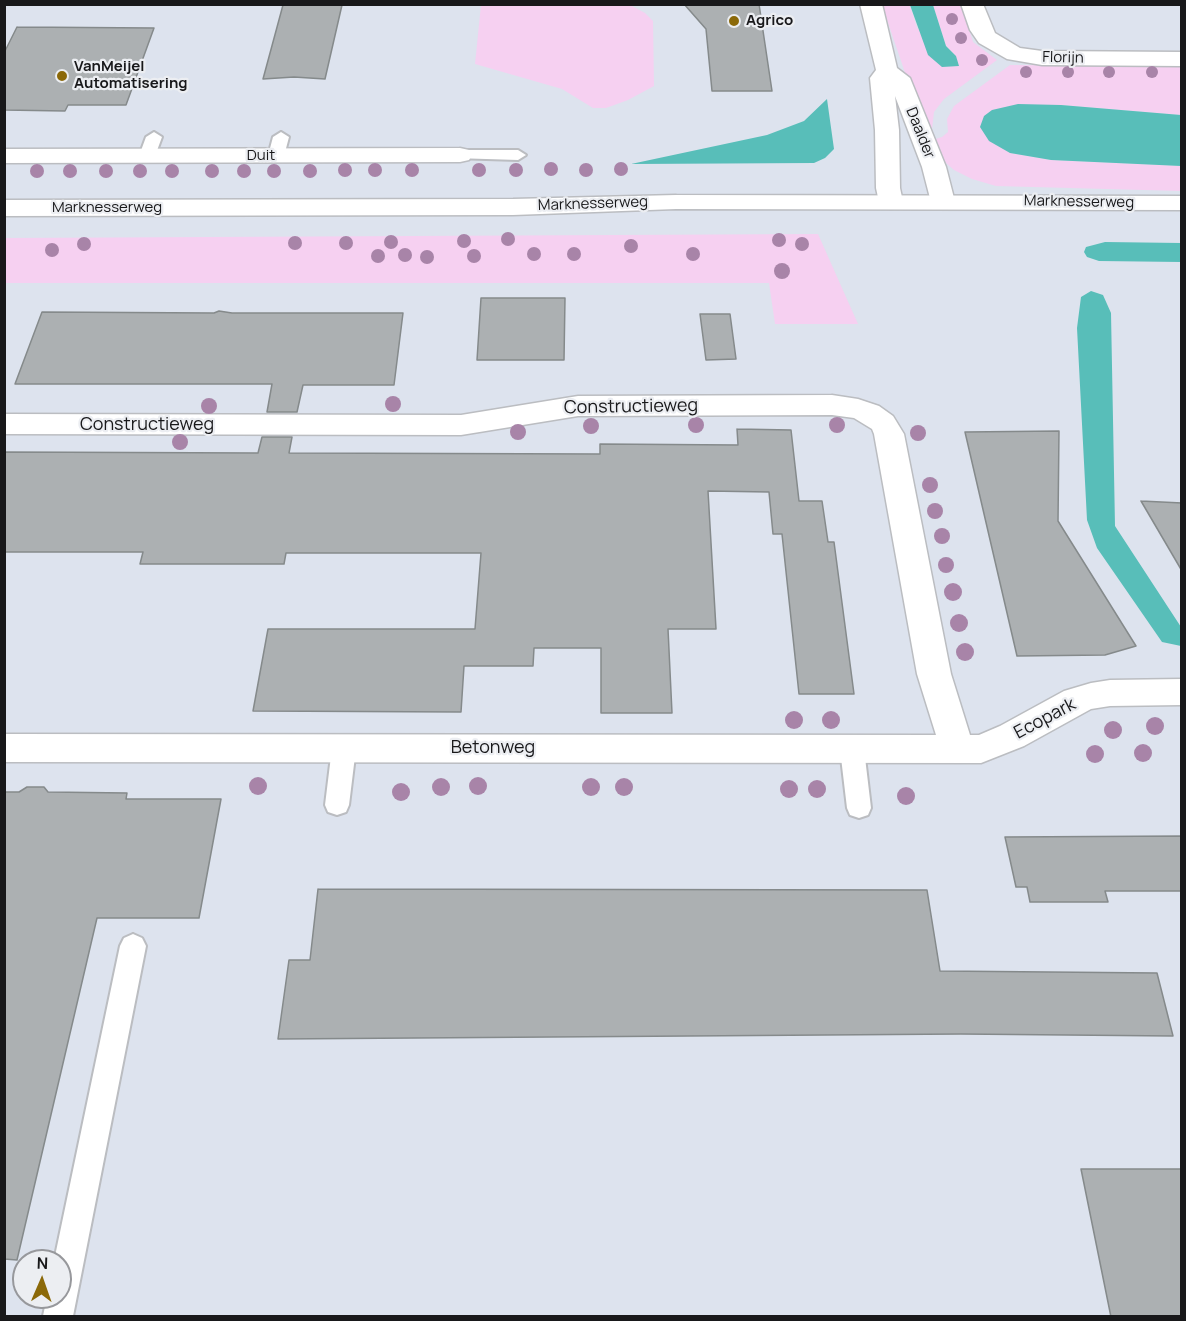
<!DOCTYPE html>
<style>
body{margin:0}
#map{position:relative;width:1186px;height:1321px;overflow:hidden;background:#eceef2;font-family:Manrope,sans-serif}
canvas{display:block}
.frame{position:absolute;inset:0;border:6px solid #18181a;pointer-events:none}
.north{position:absolute;left:12px;top:1249px;width:60px;height:60px;box-sizing:border-box;background:#eceef2;border:2px solid #97989c;border-radius:50%;rotate:2deg;font-size:16px;font-weight:700;line-height:24px;text-align:center;color:#18181a}
.north::after{content:'';display:block;margin:auto;width:21px;height:27px;background:#8b6909;clip-path:polygon(50% 0,100% 100%,50% 72%,0 100%)}
</style>
<div id="map">
<canvas width="1186" height="1321"></canvas>
<div class="frame"></div>
<div class="north">N</div>
</div>
<script>
const context = document.querySelector('canvas').getContext('2d');
context.lineJoin = 'round';
function fillPath(path, color) {
  context.fillStyle = color;
  context.fill(path, 'evenodd');
}
function toPath(rows) {
  const path = new Path2D();
  for (const r of rows) {
    path.moveTo(r[0], r[1]);
    for (let i = 2; i < r.length; i += 2) path.lineTo(r[i], r[i + 1]);
  }
  return path;
}
function strokePath(path, color, width, dash) {
  context.strokeStyle = color;
  context.lineWidth = width;
  context.lineCap = dash ? 'butt' : 'round';
  context.setLineDash(dash || []);
  context.stroke(path);
}
function drawText(font, color, halo, rows, align = 'center') {
  context.font = font + ' Manrope,sans-serif';
  context.lineWidth = 4.5;
  context.setLineDash([]);
  context.textBaseline = 'middle';
  context.strokeStyle = halo;
  context.fillStyle = color;
  for (const [text, x, y, turn = 0] of rows) {
    context.save();
    context.translate(x, y);
    context.rotate((+turn || 0) * Math.PI / 180);
    context.textAlign = isNaN(turn) ? turn : align;
    if (halo) context.strokeText(text, 0, 0);
    context.fillText(text, 0, 0);
    context.restore();
  }
}
fillPath(toPath([
 [5,5,1181,5,1181,1316,5,1316],
 [24,1261,60,1261,60,1297,24,1297]
]), '#dde3ee');
fillPath(toPath([
 [481,5,630,5,645,13,653,21,654,86,628,100,606,108,593,108,562,89,475,64],
 [882,5,910,5,917,28,956,56,946,46,933,5,961,5,973,42,997,60,944,99,934,112,932,129,928,131,916,105],
 [1010,65,1181,66,1181,115,1061,105,1010,153,1051,160,1181,166,1181,191,996,186,972,179,954,170,946,163,932,140,942,137,948,132,947,119,954,106],
 [818,234,858,324,775,324,769,283,5,283,5,238]
]), '#f6d0f1');
fillPath(toPath([
 [910,5,933,5,946,46,956,56,959,66,942,67,928,55],
 [827,99,834,149,825,158,814,163,631,164,767,135,804,121],
 [1018,104,1061,105,1181,115,1181,166,1051,160,1010,153,989,141,980,127,984,116,992,110],
 [1105,242,1181,243,1181,262,1099,261,1087,257,1084,252,1086,247],
 [1091,291,1103,295,1111,313,1115,526,1181,627,1181,646,1162,642,1097,548,1087,520,1077,328,1081,297]
]), '#58beb9');
const building = toPath([
 [684,4,759,4,772,91,712,91,706,29,684,4],
 [283,5,342,5,325,79,294,77,263,79,283,5],
 [17,27,154,28,126,105,68,105,65,111,4,110,4,53,17,27],
 [481,298,565,298,564,360,477,360,481,298],
 [219,311,232,313,403,313,394,385,303,385,297,412,267,412,272,384,15,384,42,312,214,313,219,311],
 [700,314,730,314,736,359,706,360,700,314],
 [737,429,791,430,799,501,822,501,828,542,834,542,854,694,799,694,782,534,773,534,769,492,708,491,716,629,668,629,672,713,601,713,601,648,534,648,533,666,464,666,461,712,253,711,268,629,475,629,481,553,286,553,284,564,140,564,143,552,4,552,4,452,258,453,262,437,292,437,289,453,600,454,600,444,738,445,737,429],
 [1059,431,1058,521,1136,646,1105,655,1017,656,965,432,1059,431],
 [1141,501,1182,503,1182,571,1141,501],
 [27,787,44,787,48,792,127,793,126,799,221,799,199,918,97,918,17,1260,4,1259,4,792,19,792,27,787],
 [1182,836,1182,891,1105,891,1108,902,1030,902,1027,887,1016,887,1005,837,1182,836],
 [318,889,927,890,940,971,1157,973,1173,1036,961,1034,278,1039,289,960,310,960,318,889],
 [1081,1169,1182,1169,1182,1317,1111,1317,1081,1169]
]);
fillPath(building, '#acb0b2');
strokePath(building, '#858a8b', 1.5);
const service = toPath([
 [154,132,162,137,155,156,153,159,141,159,139,156,146,137,154,132],
 [281,132,289,137,284,156,282,159,270,159,268,156,273,137,281,132],
 [460,150,518,150,526,155,518,160,454,158,452,155,460,150],
 [344,738,352,741,356,748,349,805,346,812,337,815,328,812,325,805,332,748,336,741,344,738],
 [852,739,860,742,864,749,871,808,868,815,859,818,850,815,847,808,840,749,844,742,852,739],
 [133,934,142,938,146,946,73,1316,43,1316,47,1297,60,1297,60,1261,54,1261,120,946,124,938,133,934]
]);
const minor = toPath([
 [860,4,882,4,897,68,910,78,946,167,955,202,952,207,943,209,934,207,931,202,922,167,895,96,899,130,900,188,903,202,900,207,891,209,882,207,879,202,876,188,875,130,870,78,876,70,860,4],
 [961,4,983,4,995,33,1020,48,1042,51,1182,52,1182,66,1042,65,1007,59,979,43,970,30,961,4],
 [460,148,469,150,472,155,469,160,460,162,4,163,4,149,460,148],
 [832,395,858,399,879,406,893,416,904,434,951,674,970,735,979,735,1000,726,1064,691,1091,683,1110,680,1182,679,1182,705,1110,706,1091,709,1024,746,981,763,4,762,4,734,936,735,917,674,874,434,872,429,854,418,832,415,578,416,461,435,4,434,4,414,461,415,578,396,832,395]
]);
const secondary = toPath([
 [676,195,1182,196,1182,210,676,209,513,215,4,216,4,200,513,199,676,195]
]);
strokePath(service, '#bbbdc1', 4);
strokePath(minor, '#bbbdc1', 3);
strokePath(secondary, '#bbbdc1', 3);
fillPath(service, '#fff');
fillPath(minor, '#fff');
fillPath(secondary, '#fff');
context.fillStyle = '#a884a8';
for (const [x, y, r] of [
 [952,19,6],
 [961,38,6],
 [982,60,6],
 [1026,72,6],
 [1068,72,6],
 [1109,72,6],
 [1152,72,6],
 [551,169,7],
 [621,169,7],
 [345,170,7],
 [375,170,7],
 [412,170,7],
 [479,170,7],
 [516,170,7],
 [586,170,7],
 [37,171,7],
 [70,171,7],
 [106,171,7],
 [140,171,7],
 [172,171,7],
 [212,171,7],
 [244,171,7],
 [274,171,7],
 [310,171,7],
 [508,239,7],
 [779,240,7],
 [464,241,7],
 [391,242,7],
 [295,243,7],
 [346,243,7],
 [84,244,7],
 [802,244,7],
 [631,246,7],
 [52,250,7],
 [534,254,7],
 [574,254,7],
 [693,254,7],
 [405,255,7],
 [378,256,7],
 [474,256,7],
 [427,257,7],
 [782,271,8],
 [393,404,8],
 [209,406,8],
 [696,425,8],
 [837,425,8],
 [591,426,8],
 [518,432,8],
 [918,433,8],
 [180,442,8],
 [930,485,8],
 [935,511,8],
 [942,536,8],
 [946,565,8],
 [953,592,9],
 [959,623,9],
 [965,652,9],
 [794,720,9],
 [831,720,9],
 [1155,726,9],
 [1113,730,9],
 [1143,753,9],
 [1095,754,9],
 [258,786,9],
 [478,786,9],
 [441,787,9],
 [591,787,9],
 [624,787,9],
 [789,789,9],
 [817,789,9],
 [401,792,9],
 [906,796,9]
]) {
  context.beginPath();
  context.arc(x, y, r, 0, 2 * Math.PI);
  context.fill();
}
for (const [x, y, r, color] of [
 [734,21,6,"#8b6909"],
 [62,76,6,"#8b6909"]
]) {
  const dot = new Path2D();
  dot.arc(x, y, r, 0, 2 * Math.PI);
  context.fillStyle = color;
  context.fill(dot);
  strokePath(dot, '#eceef2', 2);
}
drawText('bold 15px', '#18181a', '#eceef2', [
 ["Agrico",746,21],
 ["VanMeijel",74,67],
 ["Automatisering",74,84]
], 'left');
drawText('15px', '#18181a', '#eceef2', [
 ["Florijn",1063,58,1],
 ["Daalder",920,133,68],
 ["Duit",261,156],
 ["Marknesserweg",1079,202,1],
 ["Marknesserweg",593,204,-2],
 ["Marknesserweg",107,208]
]);
drawText('18px', '#18181a', '#eceef2', [
 ["Constructieweg",631,407,-1],
 ["Constructieweg",147,425],
 ["Ecopark",1045,719,-28],
 ["Betonweg",493,748]
]);
</script>
